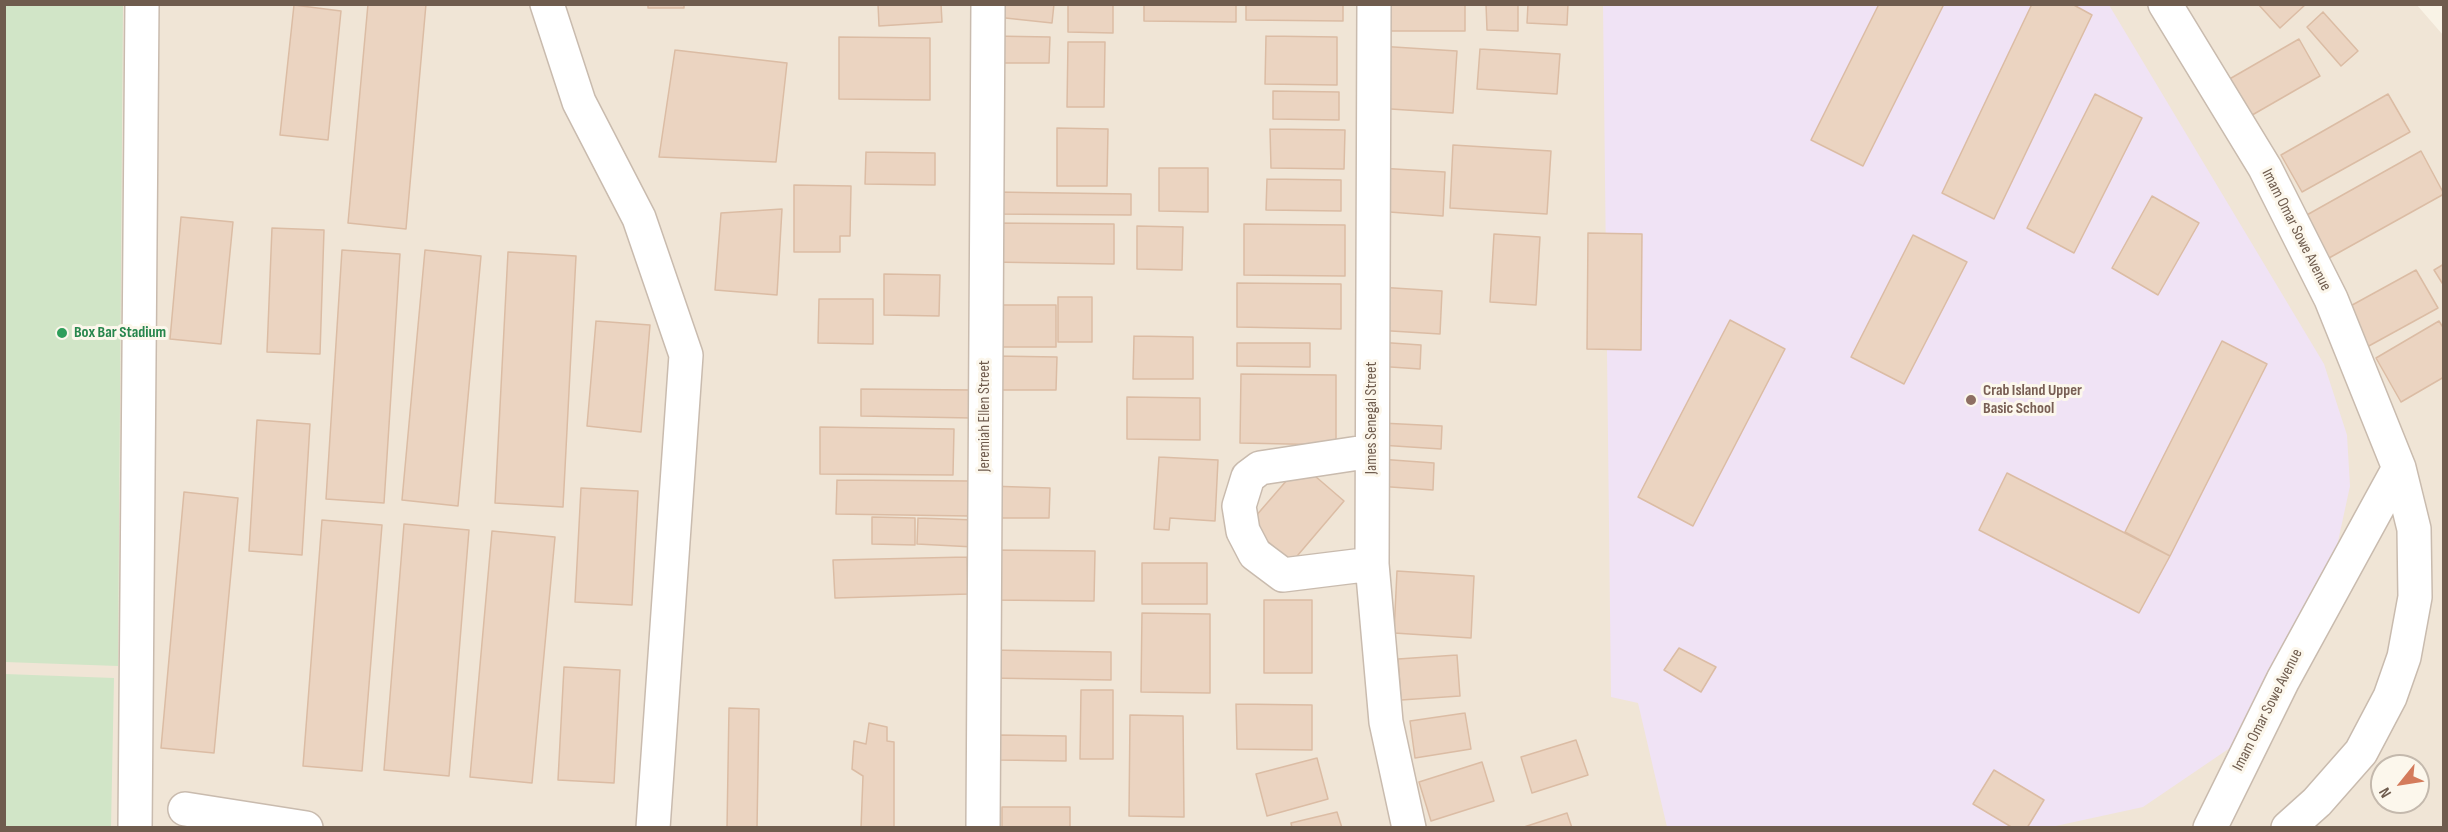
<!DOCTYPE html>
<style>
body{margin:0}
#map{position:relative;width:2448px;height:832px;overflow:hidden;background:#f9f3e6;font-family:"Sofia Sans Condensed",sans-serif}
canvas{display:block}
.frame{position:absolute;inset:0;border:6px solid #6f5c4e;pointer-events:none}
.north{position:absolute;left:2370px;top:754px;width:60px;height:60px;box-sizing:border-box;background:#fcf7ec;border:2px solid #c4b9ad;border-radius:50%;rotate:240deg;font-size:16px;font-weight:700;line-height:24px;text-align:center;color:#6f5c4e}
.north::after{content:'';display:block;margin:auto;width:21px;height:27px;background:#d47b5b;clip-path:polygon(50% 0,100% 100%,50% 72%,0 100%)}
</style>
<div id="map">
<canvas width="2448" height="832"></canvas>
<div class="frame"></div>
<div class="north">N</div>
</div>
<script>
const context = document.querySelector('canvas').getContext('2d');
context.lineJoin = 'round';
function fillPath(path, color) {
  context.fillStyle = color;
  context.fill(path, 'evenodd');
}
function toPath(rows) {
  const path = new Path2D();
  for (const r of rows) {
    path.moveTo(r[0], r[1]);
    for (let i = 2; i < r.length; i += 2) path.lineTo(r[i], r[i + 1]);
  }
  return path;
}
function strokePath(path, color, width, dash) {
  context.strokeStyle = color;
  context.lineWidth = width;
  context.lineCap = dash ? 'butt' : 'round';
  context.setLineDash(dash || []);
  context.stroke(path);
}
function drawText(font, color, halo, rows, align = 'center') {
  context.font = font + ' "Sofia Sans Condensed",sans-serif';
  context.lineWidth = 6;
  context.setLineDash([]);
  context.textBaseline = 'middle';
  context.strokeStyle = halo;
  context.fillStyle = color;
  for (const [text, x, y, turn = 0] of rows) {
    context.save();
    context.translate(x, y);
    context.rotate((+turn || 0) * Math.PI / 180);
    context.textAlign = isNaN(turn) ? turn : align;
    if (halo) context.strokeText(text, 0, 0);
    context.fillText(text, 0, 0);
    context.restore();
  }
}
fillPath(toPath([
 [2416,4,2443,35,2443,827,5,828,5,5],
 [2382,766,2418,766,2418,802,2382,802]
]), '#f0e5d6');
fillPath(toPath([
 [1603,5,2109,5,2324,364,2347,435,2350,486,2326,597,2249,735,2143,807,2051,827,1667,827,1638,703,1611,697]
]), '#f0e3f5');
fillPath(toPath([
 [5,4,123,5,118,666,5,662],
 [5,674,114,678,111,827,5,827]
]), '#d1e5c7');
const building = toPath([
 [368,4,426,4,406,229,348,223,368,4],
 [648,4,684,4,684,8,648,8,648,4],
 [878,4,941,4,942,22,879,26,878,4],
 [997,4,1054,4,1052,23,996,17,997,4],
 [1068,4,1113,4,1113,33,1068,32,1068,4],
 [1144,4,1236,4,1236,22,1144,21,1144,4],
 [1246,4,1343,4,1343,21,1246,20,1246,4],
 [1378,4,1465,4,1465,31,1378,31,1378,4],
 [1486,4,1518,4,1518,31,1487,30,1486,4],
 [1528,4,1568,4,1567,25,1527,23,1528,4],
 [1879,4,1944,4,1863,166,1811,140,1879,4],
 [2032,4,2072,4,2092,15,1994,219,1942,193,2032,4],
 [2258,4,2306,4,2280,28,2258,4],
 [294,5,341,11,328,140,280,135,294,5],
 [2323,12,2358,51,2341,66,2307,27,2323,12],
 [992,36,1050,37,1049,63,992,63,992,36],
 [1266,36,1337,37,1337,85,1265,84,1266,36],
 [839,37,930,38,930,100,839,99,839,37],
 [2299,39,2320,76,2247,118,2226,81,2299,39],
 [1068,42,1105,42,1104,107,1067,107,1068,42],
 [1378,46,1457,51,1453,113,1375,108,1378,46],
 [1480,49,1560,54,1557,94,1477,89,1480,49],
 [675,50,787,63,776,162,659,157,675,50],
 [1273,91,1339,92,1339,120,1273,119,1273,91],
 [2095,94,2142,118,2074,253,2027,228,2095,94],
 [2388,94,2410,132,2302,192,2281,155,2388,94],
 [1057,128,1108,129,1107,186,1057,186,1057,128],
 [1270,129,1345,130,1344,169,1271,168,1270,129],
 [1453,145,1551,151,1547,214,1450,208,1453,145],
 [2421,151,2444,194,2329,258,2305,216,2421,151],
 [866,152,935,153,935,185,865,184,866,152],
 [1159,168,1208,168,1208,212,1159,211,1159,168],
 [1379,168,1445,172,1443,216,1376,211,1379,168],
 [1267,179,1341,180,1341,211,1266,210,1267,179],
 [794,185,851,186,850,236,840,236,840,252,794,252,794,185],
 [994,192,1131,194,1131,215,994,214,994,192],
 [2152,196,2199,223,2158,295,2112,268,2152,196],
 [782,209,777,295,715,290,721,213,782,209],
 [181,217,233,222,221,344,170,339,181,217],
 [990,223,1114,224,1114,264,990,262,990,223],
 [1244,224,1345,225,1345,276,1244,275,1244,224],
 [1137,226,1183,227,1182,270,1137,269,1137,226],
 [272,228,324,230,320,354,267,352,272,228],
 [1588,233,1642,234,1641,350,1587,349,1588,233],
 [1494,234,1540,237,1536,305,1490,302,1494,234],
 [1913,235,1967,262,1904,384,1851,357,1913,235],
 [342,250,400,254,384,503,326,499,342,250],
 [425,250,481,256,458,506,402,500,425,250],
 [508,252,576,256,563,507,495,503,508,252],
 [2444,264,2444,286,2434,270,2444,264],
 [2416,270,2438,308,2367,347,2345,309,2416,270],
 [884,274,940,275,939,316,884,315,884,274],
 [1237,283,1341,284,1341,329,1237,327,1237,283],
 [1378,287,1442,291,1440,334,1375,330,1378,287],
 [1058,297,1092,297,1092,342,1058,342,1058,297],
 [819,299,873,299,873,344,818,343,819,299],
 [993,305,1056,305,1056,347,993,347,993,305],
 [1730,320,1785,349,1693,526,1638,497,1730,320],
 [596,321,650,325,641,432,587,426,596,321],
 [2439,321,2444,329,2444,377,2401,402,2376,358,2439,321],
 [1134,336,1193,337,1193,379,1133,379,1134,336],
 [2222,341,2267,364,2170,556,2125,532,2222,341],
 [1377,342,1421,345,1420,369,1376,366,1377,342],
 [1237,343,1310,343,1310,367,1237,366,1237,343],
 [995,356,1057,357,1056,390,995,390,995,356],
 [1241,374,1336,375,1336,445,1240,443,1241,374],
 [861,389,972,390,972,418,861,416,861,389],
 [1127,397,1200,398,1200,440,1127,439,1127,397],
 [257,420,310,424,302,555,249,551,257,420],
 [1381,423,1442,426,1441,449,1380,445,1381,423],
 [820,427,954,429,953,475,820,474,820,427],
 [1159,457,1218,460,1215,521,1170,518,1169,530,1154,529,1159,457],
 [1379,459,1434,463,1433,490,1377,486,1379,459],
 [1301,464,1344,501,1292,562,1248,525,1301,464],
 [2007,473,2170,556,2139,613,1979,530,2007,473],
 [837,480,970,481,969,516,836,514,837,480],
 [989,486,1050,488,1049,518,988,518,989,486],
 [581,488,638,491,632,605,575,602,581,488],
 [184,492,238,498,214,753,161,748,184,492],
 [872,517,915,518,915,545,872,544,872,517],
 [918,518,975,520,974,547,917,544,918,518],
 [322,520,382,525,362,771,303,766,322,520],
 [404,524,469,530,449,776,384,770,404,524],
 [492,531,555,537,532,783,470,777,492,531],
 [991,550,1095,551,1094,601,991,600,991,550],
 [967,557,968,594,835,598,833,560,967,557],
 [1142,563,1207,563,1207,604,1142,604,1142,563],
 [1397,571,1474,576,1471,638,1394,633,1397,571],
 [1264,600,1312,600,1312,673,1264,673,1264,600],
 [1142,613,1210,614,1210,693,1141,692,1142,613],
 [1679,648,1716,667,1701,692,1664,670,1679,648],
 [989,650,1111,652,1111,680,989,678,989,650],
 [1457,655,1460,696,1401,700,1398,659,1457,655],
 [564,667,620,670,614,783,558,780,564,667],
 [1081,690,1113,690,1113,759,1080,759,1081,690],
 [1236,704,1312,705,1312,750,1237,749,1236,704],
 [729,708,759,709,757,828,727,828,729,708],
 [1465,713,1471,749,1415,758,1410,721,1465,713],
 [1130,715,1183,716,1184,817,1129,816,1130,715],
 [869,723,887,727,887,741,894,742,894,828,861,828,863,776,852,769,854,741,866,744,869,723],
 [1000,735,1066,736,1066,761,1000,760,1000,735],
 [1576,740,1588,775,1532,793,1521,757,1576,740],
 [1317,758,1328,799,1267,816,1256,774,1317,758],
 [1482,762,1494,801,1431,821,1419,782,1482,762],
 [1994,770,2044,800,2027,828,2013,828,1973,804,1994,770],
 [1002,807,1070,807,1070,828,1002,828,1002,807],
 [1337,812,1342,828,1292,828,1291,823,1337,812],
 [1567,813,1572,828,1521,828,1567,813]
]);
fillPath(building, '#ebd4c1');
strokePath(building, '#dbbca4', 1.5);
const minor = toPath([
 [547,4,579,102,639,218,686,355,653,828],
 [1374,4,1372,564,1386,722,1409,828],
 [2165,4,2265,168,2331,299,2399,468,2414,529,2415,597,2404,657,2390,697,2361,752,2317,802,2288,828],
 [1372,564,1283,575,1255,554,1243,531,1239,506,1248,477,1260,468,1372,451],
 [185,809,306,828],
 [135,828,142,4],
 [983,828,988,4],
 [2210,828,2283,680,2399,468]
]);
strokePath(minor, '#c9bbae', 36);
strokePath(minor, '#fff', 33);
for (const [x, y, r, color] of [
 [62,333,6,"#2e9e5b"],
 [1971,400,6,"#8d6e63"]
]) {
  const dot = new Path2D();
  dot.arc(x, y, r, 0, 2 * Math.PI);
  context.fillStyle = color;
  context.fill(dot);
  strokePath(dot, '#fcf7ec', 2);
}
drawText('16px', '#6f5c4e', '#fcf7ec', [
 ["Imam Omar Sowe Avenue",2296,230,63],
 ["Jeremiah Ellen Street",985,416,-90],
 ["James Senegal Street",1372,418,-90],
 ["Imam Omar Sowe Avenue",2268,710,-63]
]);
drawText('bold 16px', '#27864d', '#fcf7ec', [
 ["Box Bar Stadium",74,333]
], 'left');
drawText('bold 16px', '#785e54', '#fcf7ec', [
 ["Crab Island Upper",1983,391],
 ["Basic School",1983,409]
], 'left');
</script>
